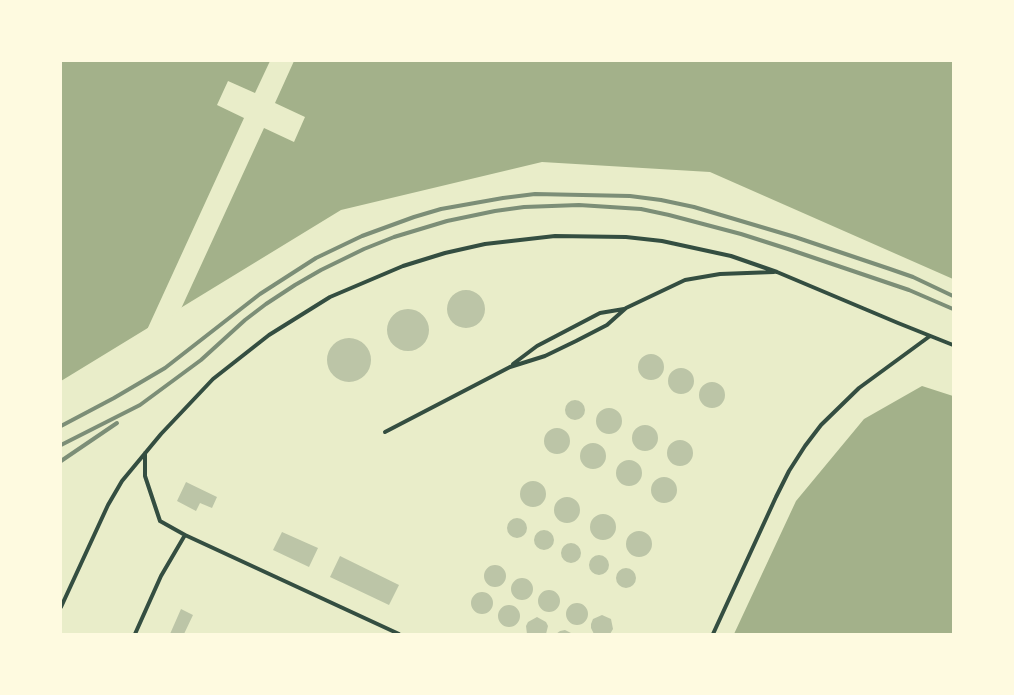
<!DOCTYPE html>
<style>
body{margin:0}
#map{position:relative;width:1014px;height:695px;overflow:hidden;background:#e9edc9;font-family:"Zilla Slab",serif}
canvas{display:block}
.frame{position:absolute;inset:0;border:62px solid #fefae0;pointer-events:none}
</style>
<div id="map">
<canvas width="1014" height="695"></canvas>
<div class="frame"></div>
</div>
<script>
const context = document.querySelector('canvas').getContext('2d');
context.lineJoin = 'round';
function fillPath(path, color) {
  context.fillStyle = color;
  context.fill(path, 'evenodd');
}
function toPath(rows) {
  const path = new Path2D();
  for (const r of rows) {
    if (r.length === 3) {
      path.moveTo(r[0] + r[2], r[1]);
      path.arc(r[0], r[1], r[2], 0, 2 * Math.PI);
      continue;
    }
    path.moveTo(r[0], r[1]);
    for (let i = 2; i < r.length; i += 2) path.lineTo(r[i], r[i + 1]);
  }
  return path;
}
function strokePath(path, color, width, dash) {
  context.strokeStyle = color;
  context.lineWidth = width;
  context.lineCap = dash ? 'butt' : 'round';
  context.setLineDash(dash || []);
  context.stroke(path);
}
fillPath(toPath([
 [61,61,953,61,953,279,710,172,542,162,341,210,61,381],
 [922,386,953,396,953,634,734,634,796,501,864,419]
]), '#a3b18a');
fillPath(toPath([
 [270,61,294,61,275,103,305,117,294,142,264,128,180,311,146,332,244,118,217,105,228,81,255,93]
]), '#e9edc9');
fillPath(toPath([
 [466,309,19],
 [408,330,21],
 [349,360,22],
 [651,367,13],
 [681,381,13],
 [712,395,13],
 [575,410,10],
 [609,421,13],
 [645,438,13],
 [557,441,13],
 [680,453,13],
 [593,456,13],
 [629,473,13],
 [664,490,13],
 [533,494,13],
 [186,482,217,497,212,508,200,503,196,511,177,501],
 [567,510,13],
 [603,527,13],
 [517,528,10],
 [544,540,10],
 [639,544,13],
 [282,532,318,548,309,567,273,550],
 [571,553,10],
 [599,565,10],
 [340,556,399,585,389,605,330,577],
 [495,576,11],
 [626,578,10],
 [522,589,11],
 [549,601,11],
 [482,603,11],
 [577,614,11],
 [509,616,11],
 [181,609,193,615,184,634,170,634],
 [602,615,611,619,613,629,610,634,594,634,591,628,591,624,593,619],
 [537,617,546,622,548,626,546,634,527,634,526,626,528,622],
 [565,630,573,634,556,634,560,631]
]), '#bcc5a7');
strokePath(toPath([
 [513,364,537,346,600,313,624,309],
 [385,432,510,367,545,356,576,341,607,325,626,308,685,280,720,274,774,272],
 [145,453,145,476,160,521,185,535],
 [61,607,108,505,122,481,161,434,213,379,269,335,330,297,403,266,445,253,485,244,555,236,626,237,662,241,731,256,777,272,898,323,953,345],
 [135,634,161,576,185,535,399,634],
 [713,634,776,497,789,471,805,446,821,425,859,388,930,336]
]), '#344e41', 4);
strokePath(toPath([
 [61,426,114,398,165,368,260,294,316,258,362,236,414,217,441,209,503,198,535,194,630,196,661,200,694,207,795,237,890,269,913,277,953,296],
 [61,445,140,405,201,360,245,320,266,304,295,285,321,270,364,249,394,237,447,221,495,211,524,207,579,205,641,209,669,215,741,234,788,249,909,290,953,309],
 [61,461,117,423]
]), '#7c8e77', 4);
</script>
